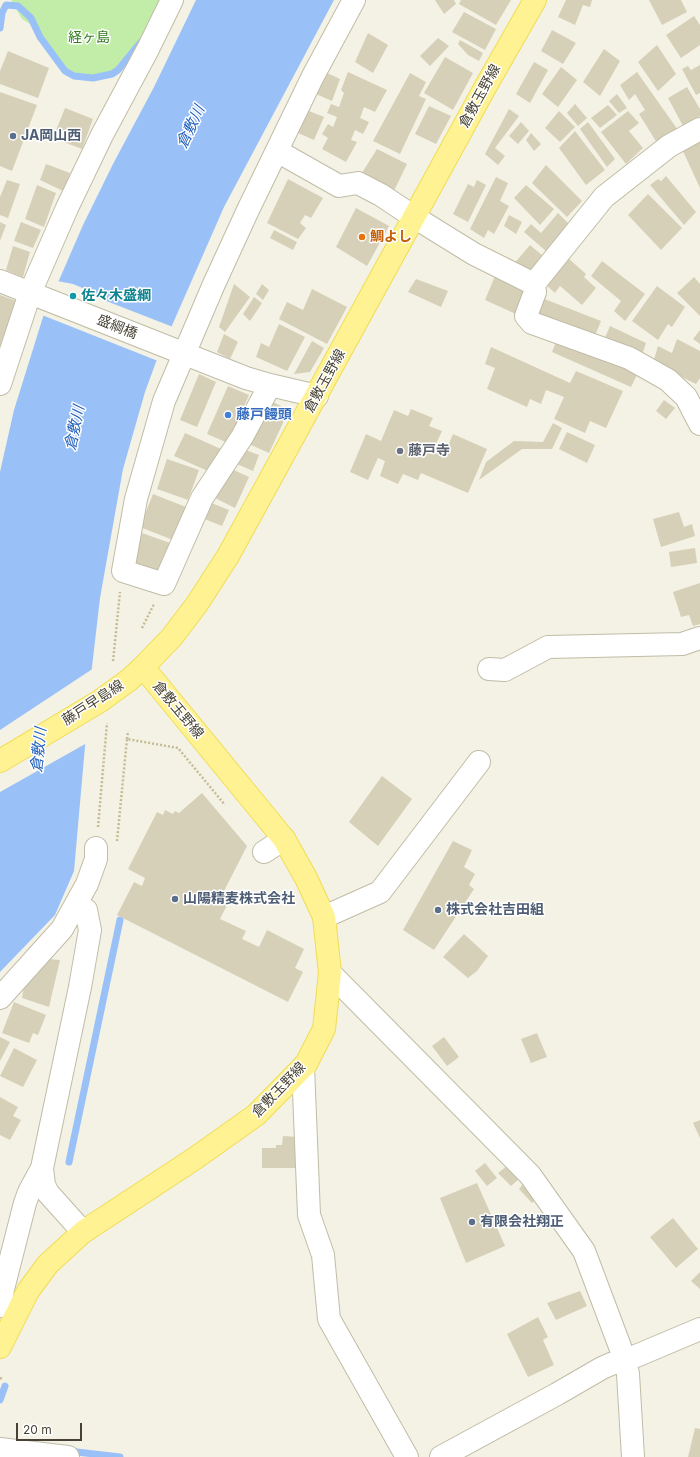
<!DOCTYPE html>
<meta charset="utf-8">
<style>
body{margin:0}
#map{position:relative;width:700px;height:1457px;overflow:hidden;background:#f4f2e4;font-family:Inter,sans-serif}
canvas{display:block}
.scale{position:absolute;left:16px;top:1423px;width:66px;height:18px;box-sizing:border-box;border:2px solid #474233;border-top:0;padding-left:5px;font-size:12px;line-height:14px;white-space:nowrap;color:#474233;-webkit-text-stroke:3px #fff;paint-order:stroke}
</style>
<div id="map">
<canvas width="700" height="1457"></canvas>
<div class="scale">20 m</div>
</div>
<script>
const context = document.querySelector('canvas').getContext('2d');
context.lineJoin = 'round';
function fillPath(path, color) {
  context.fillStyle = color;
  context.fill(path, 'evenodd');
}
function toPath(rows) {
  const path = new Path2D();
  for (const r of rows) {
    path.moveTo(r[0], r[1]);
    for (let i = 2; i < r.length; i += 2) path.lineTo(r[i], r[i + 1]);
  }
  return path;
}
function strokePath(path, color, width, dash) {
  context.strokeStyle = color;
  context.lineWidth = width;
  context.lineCap = dash ? 'butt' : 'round';
  context.setLineDash(dash || []);
  context.stroke(path);
}
function drawText(font, color, halo, rows, align = 'center') {
  context.font = font + ' Inter,"Noto Sans JP",sans-serif';
  context.lineWidth = 3;
  context.setLineDash([]);
  context.textBaseline = 'middle';
  context.strokeStyle = halo;
  context.fillStyle = color;
  for (const [text, x, y, turn = 0] of rows) {
    context.save();
    context.translate(x, y);
    context.rotate((+turn || 0) * Math.PI / 180);
    context.textAlign = isNaN(turn) ? turn : align;
    if (halo) context.strokeText(text, 0, 0);
    context.fillText(text, 0, 0);
    context.restore();
  }
}
fillPath(toPath([
 [11,0,161,0,142,38,114,71,95,76,73,73,62,66,35,27,22,19]
]), '#c2eda8');
fillPath(toPath([
 [196,0,334,0,224,207,156,362,145,392,123,469,100,598,92,667,74,871,55,915,0,972,0,472,2,463,14,410,43,317,83,225,113,164,154,87]
]), '#99c1f8');
fillPath(toPath([
 [57,281,73,284,85,289,96,297,173,327,158,361,42,315],
 [94,668,87,743,0,792,0,730]
]), '#f4f2e4');
strokePath(toPath([
 [0,28,2,13,6,5,18,6,31,18,40,37,65,71,74,76,93,78,112,74,118,70,141,42],
 [69,1162,120,920],
 [0,1400,5,1386],
 [68,1451,120,1457]
]), '#99c1f8', 7);
fillPath(toPath([
 [435,0,454,0,456,4,444,14],
 [461,0,511,0,496,25,459,4],
 [566,0,592,0,590,7,583,5,575,25,558,17],
 [649,0,681,0,687,12,662,25],
 [464,12,496,29,485,50,452,32],
 [694,16,700,25,700,45,681,58,666,35],
 [552,30,576,43,563,64,541,51],
 [368,33,388,45,373,73,355,62],
 [438,38,449,46,430,66,420,56],
 [460,40,483,53,479,61,468,55,458,44],
 [657,45,676,74,658,91,638,62],
 [604,49,620,61,600,96,583,82],
 [8,51,49,68,38,98,0,84,0,71],
 [445,57,473,73,453,110,424,93],
 [534,62,548,70,530,103,516,94],
 [700,65,700,93,696,95,682,69,688,66,691,70],
 [561,67,577,80,558,107,542,94],
 [325,72,340,79,332,101,316,94],
 [348,72,387,90,375,112,364,107,360,118,369,122,363,134,355,130,351,140,357,142,346,162,322,149,328,138,322,134,328,124,333,127,337,117,327,113,331,104,339,107,344,93,341,90],
 [637,72,678,130,657,143,639,114,645,110,635,94,629,100,620,85],
 [410,73,426,82,419,96,426,99,400,154,373,141],
 [687,87,700,109,700,116,683,126,668,98],
 [0,92,37,105,12,171,0,166],
 [617,94,627,108,619,113,609,101],
 [575,104,587,118,578,126,567,113],
 [608,105,617,115,600,128,591,118],
 [429,106,451,116,436,144,415,134],
 [65,108,93,119,82,149,53,138],
 [509,109,519,116,495,148,505,156,498,165,485,154],
 [309,111,324,117,314,140,298,133],
 [559,111,575,127,560,142,545,128],
 [628,111,639,123,629,131,643,148,626,164,601,132],
 [521,122,529,131,518,144,509,136],
 [588,122,615,159,607,167,580,129],
 [575,131,605,170,586,185,559,148],
 [531,133,541,144,534,151,526,140],
 [700,137,700,188,681,147],
 [377,149,407,164,393,193,360,176],
 [46,164,70,173,63,191,40,180],
 [546,165,582,201,567,217,532,183],
 [666,176,696,212,684,225,650,185,658,179,661,181],
 [496,177,508,183,500,201,509,206,494,234,488,230,484,238,470,229],
 [288,179,323,198,311,218,305,215,300,223,306,228,298,239,267,223],
 [7,180,20,184,8,218,0,215,0,197],
 [477,180,486,185,468,222,453,214,468,184,474,187],
 [37,185,56,193,44,227,25,219],
 [526,185,554,209,540,225,514,198],
 [648,194,682,228,661,250,628,215],
 [356,208,389,226,367,266,336,247],
 [558,213,571,226,547,252,524,232,531,224,541,233],
 [509,215,522,222,516,234,504,226],
 [0,222,6,225,0,241],
 [21,222,41,230,33,248,14,241],
 [274,230,297,242,293,250,270,238],
 [530,245,543,256,526,276,513,265],
 [13,246,30,252,23,277,6,270],
 [568,258,586,274,584,277,596,288,582,305,560,286,555,293,545,284],
 [602,261,645,294,625,321,614,311,621,301,591,276],
 [495,276,529,292,518,315,485,300],
 [694,277,700,284,700,316,677,293],
 [416,279,448,291,441,307,408,292],
 [234,284,250,297,225,332,219,327],
 [262,284,269,290,263,300,256,294],
 [657,286,685,307,672,327,668,324,658,340,632,321],
 [312,289,347,307,327,344,279,319,287,302,303,310],
 [0,295,16,301,0,348],
 [254,297,262,303,250,321,243,314],
 [542,298,601,321,594,338,535,314],
 [279,324,305,337,287,371,256,357,261,343,269,347],
 [610,326,646,343,643,352,604,340],
 [700,330,700,344,693,339],
 [224,334,238,342,230,359,217,352],
 [558,337,639,371,631,387,552,352],
 [677,339,700,351,700,378,696,384,653,363,658,346,672,353],
 [312,341,324,348,310,372,294,374],
 [491,347,570,383,576,371,623,391,606,428,590,421,585,433,554,419,564,397,546,390,541,404,530,399,527,407,487,389,495,368,485,364],
 [199,374,216,382,197,427,180,420],
 [228,386,249,395,228,443,207,434],
 [269,400,289,410,269,453,249,444],
 [664,400,675,408,666,419,656,411],
 [411,409,433,418,429,426,442,431,434,448,445,453,453,434,487,449,468,493,421,473,418,480,403,474,398,484,380,476,385,461,378,458,368,480,350,472,366,434,381,441,394,410,408,416],
 [553,423,562,428,552,449,522,449,479,480,486,462,514,441,543,442],
 [567,432,595,445,587,463,559,449],
 [185,433,221,449,210,472,174,456],
 [243,449,259,455,253,471,237,464],
 [167,459,199,470,188,500,157,489],
 [225,466,249,477,235,508,211,496],
 [153,494,186,507,173,540,140,527],
 [209,502,229,510,222,526,202,518],
 [679,512,684,527,692,524,695,536,661,547,653,519],
 [139,532,170,543,159,574,128,563],
 [695,548,697,563,671,567,669,552],
 [700,583,700,624,693,626,689,615,681,617,673,592],
 [382,776,412,799,378,846,349,822],
 [202,793,247,846,221,897,229,901,220,919,246,931,242,939,259,947,267,930,304,949,295,968,303,972,288,1002,117,915,134,882,142,886,145,878,128,869,157,812,163,815,165,810,173,814,175,811,179,813],
 [453,841,472,850,464,867,475,874,469,885,474,889,434,950,403,930],
 [464,934,488,956,477,971,468,978,443,957],
 [48,959,60,960,49,1007,22,998,24,986],
 [14,1002,46,1015,38,1035,33,1033,29,1043,2,1033],
 [537,1033,547,1057,531,1063,521,1039],
 [0,1037,10,1042,0,1061],
 [444,1037,459,1057,447,1066,432,1046],
 [14,1048,37,1060,23,1087,0,1076],
 [0,1097,18,1107,13,1116,21,1120,10,1140,0,1135],
 [700,1120,700,1138,693,1123],
 [283,1136,298,1137,298,1168,262,1168,262,1148,276,1148,276,1145,282,1145],
 [485,1163,497,1178,487,1186,475,1171],
 [507,1166,519,1179,511,1186,498,1173],
 [477,1183,505,1246,466,1263,440,1198],
 [524,1183,538,1198,532,1203,519,1189],
 [673,1218,698,1249,676,1268,650,1237],
 [700,1272,700,1289,691,1281],
 [580,1291,587,1306,556,1320,547,1303],
 [538,1317,548,1337,543,1340,554,1365,528,1377,507,1334],
 [695,1428,700,1429,700,1457,688,1457]
]), '#d7d0b8');
const minor = toPath([
 [277,151,339,186,358,183,381,195,414,217,474,254,534,284],
 [0,281,246,378,270,385,317,396],
 [534,284,535,292,526,316,532,323,629,358,668,380,686,397,700,424],
 [534,284,604,197,669,146,700,129],
 [0,384,30,293,67,208,102,135,148,49,172,0],
 [270,385,242,437,202,498,164,584,123,571,136,499,164,401,214,284,248,210,313,76,354,0],
 [489,669,505,670,548,647,682,644,700,638],
 [264,852,284,839],
 [76,904,86,910,90,930,80,987,42,1168,44,1185,48,1193,83,1232],
 [324,917,380,892,479,762],
 [330,973,530,1175,584,1251,625,1360,628,1374,633,1457],
 [0,998,62,929,87,884,96,859,96,848],
 [303,1067,309,1215,323,1255,329,1319,407,1457],
 [0,1306,3,1289,25,1203,29,1192,42,1168],
 [0,1449,68,1457],
 [441,1457,557,1394,602,1368,611,1364,636,1356,700,1329]
]);
const major = toPath([
 [0,761,100,701,129,680,143,667,172,637,197,604,228,556,487,84,535,0],
 [0,1347,28,1291,48,1264,83,1232,194,1159,256,1115,306,1064,324,1029,330,973,324,917,306,878,284,839,143,667]
]);
strokePath(minor, '#c0bca6', 24);
strokePath(major, '#f0dc56', 24);
strokePath(toPath([
 [142,628,154,604],
 [113,661,120,592],
 [127,739,128,731],
 [98,827,107,723],
 [117,841,127,739,178,748,225,805],
 [0,1378,3,1379]
]), '#c4bb95', 2.5, [2, 2]);
strokePath(minor, '#fff', 22);
strokePath(major, '#fff292', 22);
for (const [x, y, r, color] of [
 [13,136,4,"#5c6f8a"],
 [362,237,4,"#e8710a"],
 [73,296,4,"#0f9aa8"],
 [228,415,4,"#3f7fe0"],
 [400,451,4,"#6b7280"],
 [175,899,4,"#5c6f8a"],
 [438,910,4,"#5c6f8a"],
 [472,1222,4,"#5c6f8a"]
]) {
  const dot = new Path2D();
  dot.arc(x, y, r, 0, 2 * Math.PI);
  context.fillStyle = color;
  context.fill(dot);
  strokePath(dot, '#fff', 1.5);
}
drawText('14px', '#347e21', '#fff', [
 ["経ヶ島",89,38]
]);
drawText('14px', '#474233', '#fff', [
 ["倉敷玉野線",480,96,-61],
 ["盛綱橋",117,327,22],
 ["倉敷玉野線",325,381,-61],
 ["藤戸早島線",93,703,-33],
 ["倉敷玉野線",178,710,50],
 ["倉敷玉野線",279,1090,-46]
]);
drawText('bold 14px', '#4e5e75', '#fff', [
 ["JA岡山西",21,136],
 ["山陽精麦株式会社",183,899],
 ["株式会社吉田組",446,910],
 ["有限会社翔正",480,1222]
], 'left');
drawText('bold 14px', '#c56008', '#fff', [
 ["鯛よし",370,237]
], 'left');
drawText('bold 14px', '#0d838f', '#fff', [
 ["佐々木盛綱",81,296]
], 'left');
drawText('bold 14px', '#366cbe', '#fff', [
 ["藤戸饅頭",236,415]
], 'left');
drawText('bold 14px', '#5b616d', '#fff', [
 ["藤戸寺",408,451]
], 'left');
drawText('italic 15px', '#2261bd', '#fff', [
 ["倉敷川",191,127,-65],
 ["倉敷川",75,428,-78],
 ["倉敷川",39,750,-84]
]);
</script>
